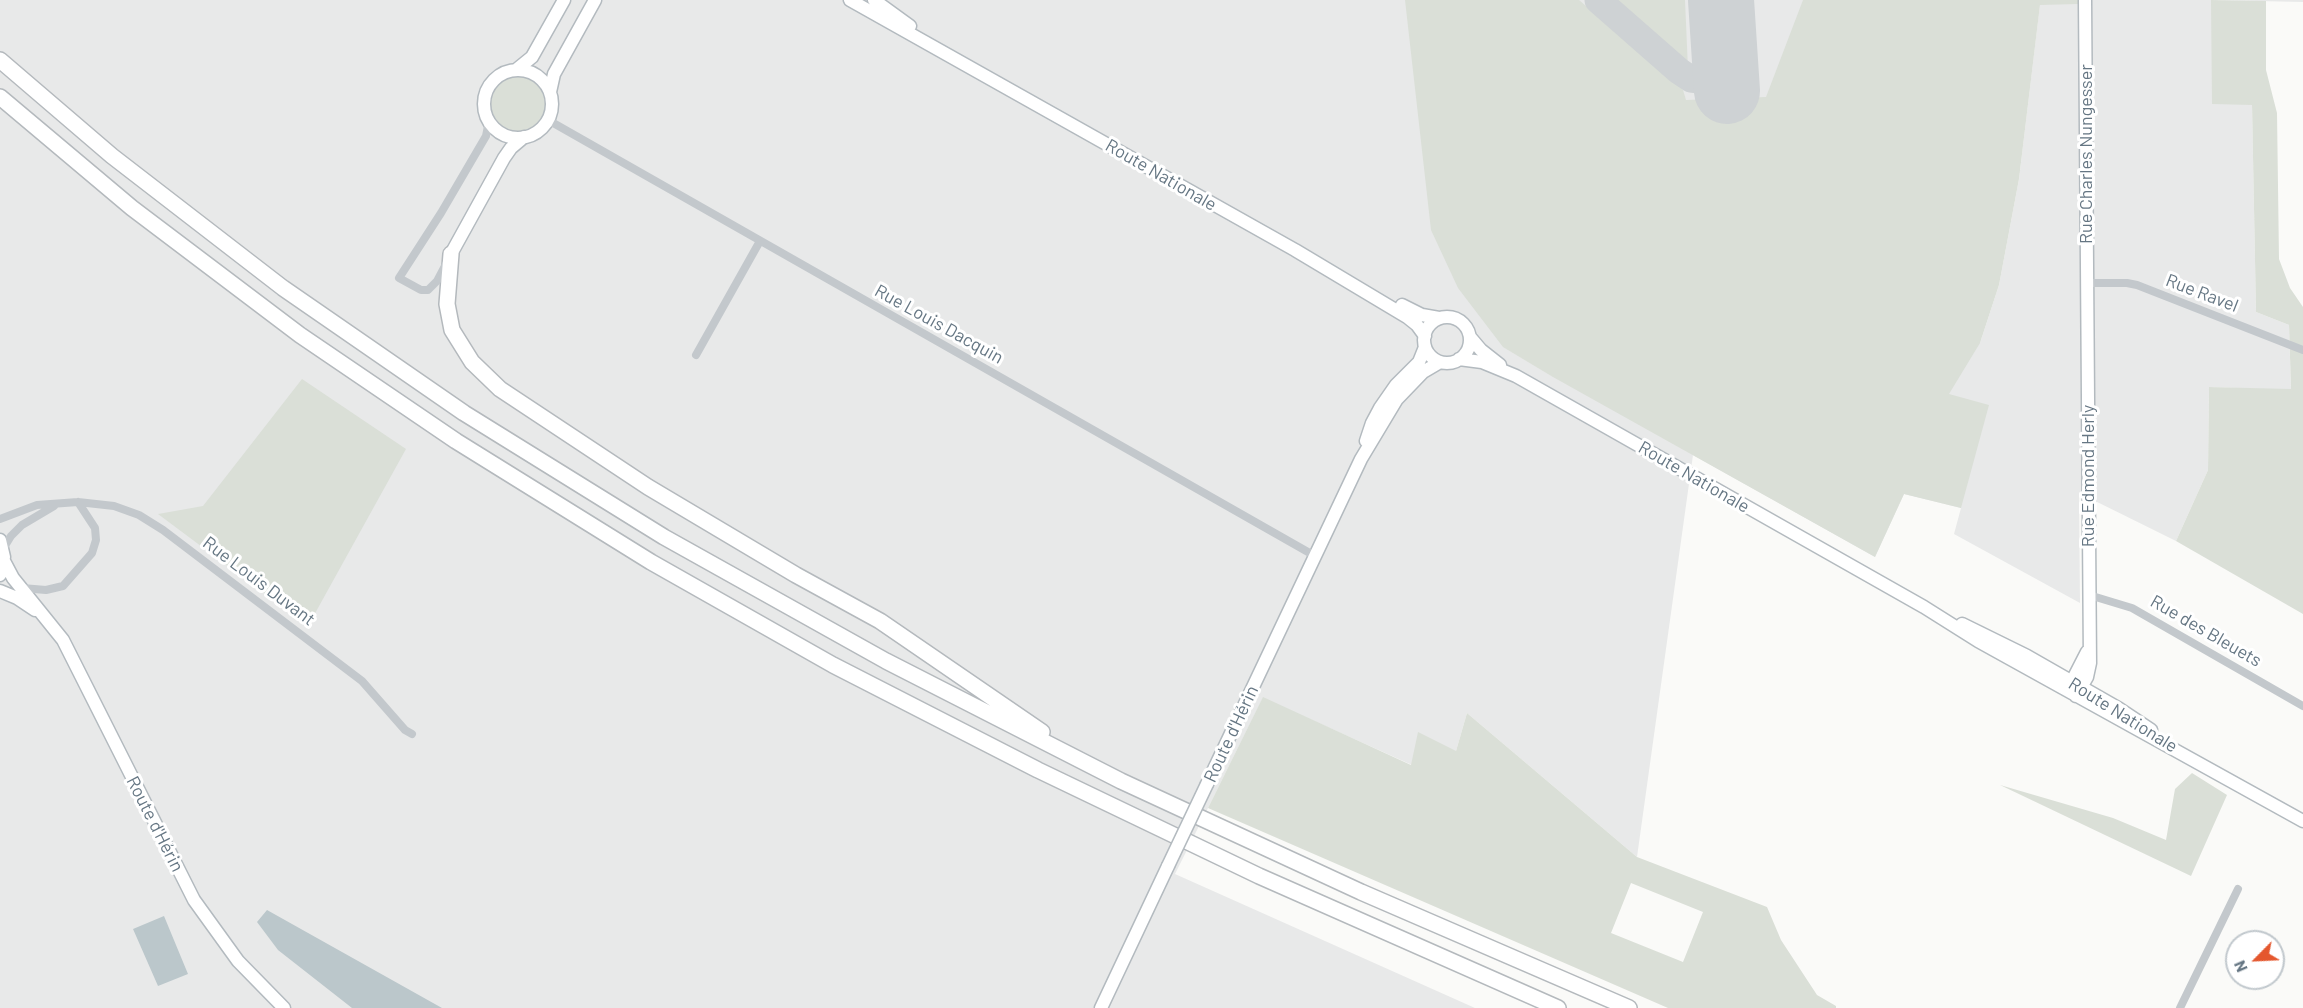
<!DOCTYPE html>
<meta charset="utf-8">
<style>
body{margin:0}
#map{position:relative;width:2303px;height:1008px;overflow:hidden;background:#fafaf8;font-family:Barlow,sans-serif}
canvas{display:block}
.north{position:absolute;left:2225px;top:930px;width:60px;height:60px;box-sizing:border-box;background:#fff;border:2px solid #c1c8cd;border-radius:50%;rotate:246deg;font-size:16px;font-weight:700;line-height:24px;text-align:center;color:#657683}
.north::after{content:'';display:block;margin:auto;width:21px;height:27px;background:#e4572e;clip-path:polygon(50% 0,100% 100%,50% 72%,0 100%)}
</style>
<div id="map">
<canvas width="2303" height="1008"></canvas>
<div class="north">N</div>
</div>
<script>
const context = document.querySelector('canvas').getContext('2d');
context.lineJoin = 'round';
function fillPath(path, color) {
  context.fillStyle = color;
  context.fill(path, 'evenodd');
}
function toPath(rows) {
  const path = new Path2D();
  for (const r of rows) {
    if (r.length === 3) {
      path.moveTo(r[0] + r[2], r[1]);
      path.arc(r[0], r[1], r[2], 0, 2 * Math.PI);
      continue;
    }
    path.moveTo(r[0], r[1]);
    for (let i = 2; i < r.length; i += 2) path.lineTo(r[i], r[i + 1]);
  }
  return path;
}
function strokePath(path, color, width, dash) {
  context.strokeStyle = color;
  context.lineWidth = width;
  context.lineCap = dash ? 'butt' : 'round';
  context.setLineDash(dash || []);
  context.stroke(path);
}
function drawText(font, color, halo, rows, align = 'center') {
  context.font = font + ' Barlow,sans-serif';
  context.lineWidth = 6;
  context.setLineDash([]);
  context.textBaseline = 'middle';
  context.strokeStyle = halo;
  context.fillStyle = color;
  for (const [text, x, y, turn = 0] of rows) {
    context.save();
    context.translate(x, y);
    context.rotate((+turn || 0) * Math.PI / 180);
    context.textAlign = isNaN(turn) ? turn : align;
    if (halo) context.strokeText(text, 0, 0);
    context.fillText(text, 0, 0);
    context.restore();
  }
}
fillPath(toPath([
 [0,0,2013,0,1980,343,1999,285,2019,179,2040,4,2078,4,2078,0,2303,0,2303,2,2211,0,2252,104,2256,312,2289,325,2291,390,2209,387,2208,470,2176,541,2079,493,2080,603,1954,534,1961,508,1904,494,1875,557,1693,455,1637,857,1467,713,1456,751,1412,765,1263,698,1175,874,1475,1008,0,1008]
]), '#e8e9e9');
fillPath(toPath([
 [1405,0,1579,0,1683,90,1686,100,1766,97,1803,0,2078,0,2078,4,2040,5,2019,179,1999,285,1980,343,1949,394,1989,405,1961,508,1904,494,1875,557,1553,377,1503,347,1458,288,1431,230],
 [1606,0,1685,0,1688,69,1682,66],
 [2211,0,2266,1,2266,70,2277,113,2279,259,2290,288,2303,307,2303,614,2176,541,2208,470,2209,387,2291,389,2289,325,2256,312,2252,105,2212,104],
 [518,104,27],
 [302,379,406,449,308,626,158,514,203,506],
 [1263,697,1411,765,1418,732,1456,751,1467,713,1637,857,1767,907,1781,940,1817,995,1836,1006,1836,1008,1668,1008,1208,808],
 [1631,883,1703,912,1683,962,1611,933],
 [2192,773,2227,795,2191,876,2000,785,2113,818,2166,840,2175,789]
]), '#dadfd7');
fillPath(toPath([
 [267,910,442,1008,352,1008,278,950,257,922],
 [164,916,188,974,158,986,133,929]
]), '#bbc7cb');
strokePath(toPath([
 [1598,0,1679,71,1691,79,1699,80,1709,78,1716,73,1724,48]
]), '#ced2d4', 27);
strokePath(toPath([
 [1721,0,1727,91]
]), '#ced2d4', 66);
const secondary = toPath([
 [850,0,1295,250,1407,317,1417,325,1425,336],
 [874,0,910,26],
 [516,70,532,57,564,0],
 [518,104,34],
 [550,92,554,74,595,0],
 [451,254,504,158,511,148,524,137],
 [1402,305,1422,315,1439,318],
 [1447,340,23],
 [1470,337,1481,350,1500,365],
 [1459,359,1482,362,1516,376,1924,607,1978,641,2303,821],
 [1366,441,1372,423,1380,408,1396,385,1419,362,1425,347],
 [0,540,4,557,0,575],
 [4,561,13,578,63,640,194,900,238,961,284,1008],
 [0,591,17,598,35,610],
 [1962,624,2027,656,2118,708,2151,730],
 [2069,687,2087,652],
 [2076,696,2087,677,2090,663,2085,0],
 [1207,784,1361,459,1397,399,1423,372,1440,362],
 [1101,1008,1168,866]
]);
const highway = toPath([
 [0,60,112,156,283,288,464,413,664,537,886,661,1121,781,1361,892,1629,1008],
 [0,97,132,208,300,335,456,441,651,562,833,665,1038,770,1259,876,1558,1008],
 [451,254,447,304,452,330,472,362,500,389,648,487,796,575,880,621,1042,732]
]);
strokePath(secondary, '#b3babf', 15);
strokePath(highway, '#b4b9bd', 18);
strokePath(toPath([
 [548,120,1315,556],
 [447,262,437,281,428,290,421,290,399,278,441,213,486,136,489,121],
 [2087,283,2127,283,2137,285,2303,350],
 [696,355,760,241],
 [0,519,37,505,78,502,114,506,139,515,163,530,362,681,405,730,412,734],
 [3,549,11,536,22,525,54,506],
 [22,588,46,590,63,586,92,553,96,540,95,528,78,502],
 [2089,595,2132,608,2303,706],
 [2180,1008,2238,889]
]), '#c3c8cc', 8);
strokePath(secondary, '#fff', 12);
strokePath(highway, '#fff', 15);
const secondaryBridge = toPath([
 [1168,866,1207,784]
]);
strokePath(secondaryBridge, '#b3babf', 15, []);
strokePath(secondaryBridge, '#fff', 12);
drawText('18px', '#657683', '#fff', [
 ["Rue Charles Nungesser",2086,154,-90],
 ["Route Nationale",1161,175,30],
 ["Rue Ravel",2202,293,21],
 ["Rue Louis Dacquin",939,324,29],
 ["Rue Edmond Herly",2088,476,-90],
 ["Route Nationale",1694,477,30],
 ["Rue Louis Duvant",259,581,37],
 ["Rue des Bleuets",2206,631,30],
 ["Route Nationale",2123,715,32],
 ["Route d'Hérin",1231,734,-65],
 ["Route d'Hérin",155,824,63]
]);
</script>
